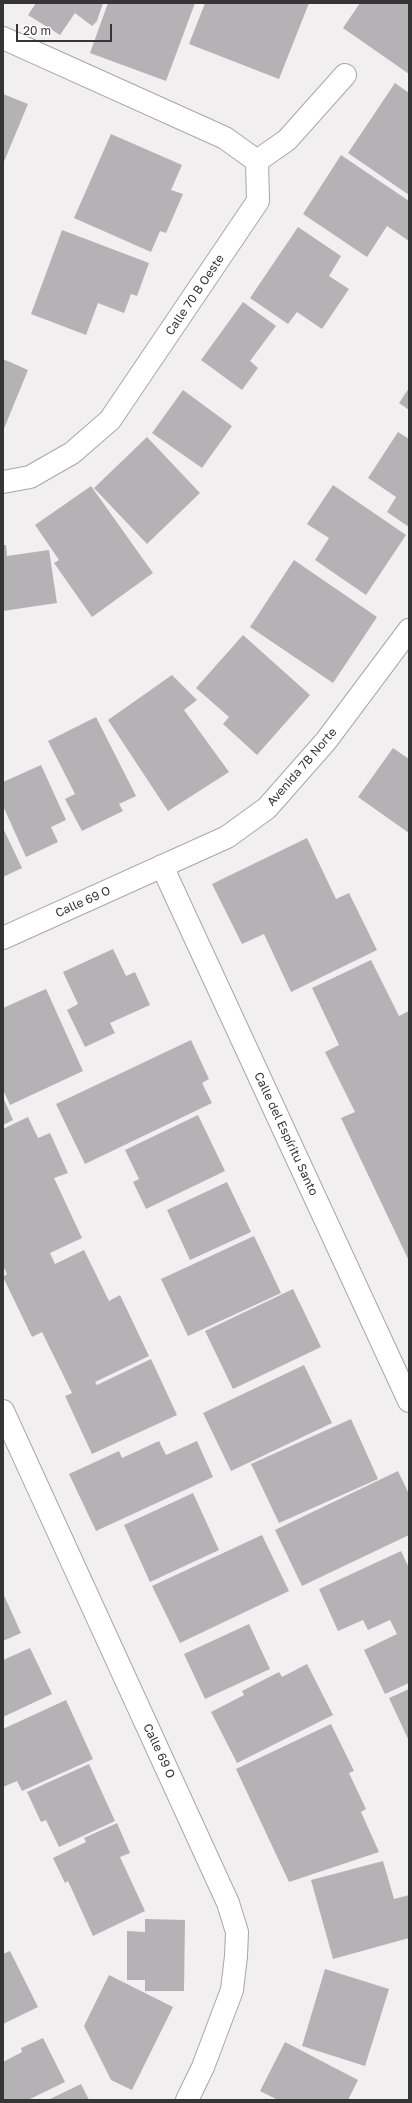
<!DOCTYPE html>
<meta charset="utf-8">
<style>
body{margin:0}
#map{position:relative;width:412px;height:2103px;overflow:hidden;background:#f2eff1;font-family:"Golos Text",sans-serif}
canvas{display:block}
.frame{position:absolute;inset:0;border:4px solid #363536;pointer-events:none}
.scale{position:absolute;left:16px;top:24px;width:96px;height:18px;box-sizing:border-box;border:2px solid #363536;border-top:0;padding-left:5px;font-size:12px;line-height:14px;white-space:nowrap;color:#363536;-webkit-text-stroke:3px #fff;paint-order:stroke}
</style>
<div id="map">
<canvas width="412" height="2103"></canvas>
<div class="frame"></div>
<div class="scale">20 m</div>
</div>
<script>
const context = document.querySelector('canvas').getContext('2d');
context.lineJoin = 'round';
function fillPath(path, color) {
  context.fillStyle = color;
  context.fill(path, 'evenodd');
}
function toPath(rows) {
  const path = new Path2D();
  for (const r of rows) {
    path.moveTo(r[0], r[1]);
    for (let i = 2; i < r.length; i += 2) path.lineTo(r[i], r[i + 1]);
  }
  return path;
}
function strokePath(path, color, width, dash) {
  context.strokeStyle = color;
  context.lineWidth = width;
  context.lineCap = dash ? 'butt' : 'round';
  context.setLineDash(dash || []);
  context.stroke(path);
}
function drawText(font, color, halo, rows, align = 'center') {
  context.font = font + ' "Golos Text",sans-serif';
  context.lineWidth = 3;
  context.setLineDash([]);
  context.textBaseline = 'middle';
  context.strokeStyle = halo;
  context.fillStyle = color;
  for (const [text, x, y, turn = 0] of rows) {
    context.save();
    context.translate(x, y);
    context.rotate((+turn || 0) * Math.PI / 180);
    context.textAlign = isNaN(turn) ? turn : align;
    if (halo) context.strokeText(text, 0, 0);
    context.fillText(text, 0, 0);
    context.restore();
  }
}
fillPath(toPath([
 [36,3,103,3,97,21,92,26,75,13,60,35,28,15],
 [108,3,195,3,166,81,90,53],
 [205,3,309,3,279,79,189,44],
 [360,3,409,3,409,74,343,28],
 [395,83,409,93,409,195,348,153],
 [3,94,28,104,3,164],
 [111,134,182,165,171,190,183,194,166,233,160,231,151,252,74,218],
 [341,155,409,201,409,241,387,226,367,257,303,214],
 [298,227,341,256,329,276,349,289,322,329,297,312,288,324,250,298],
 [62,230,149,263,137,296,131,294,124,313,98,303,86,335,31,314],
 [243,302,276,326,250,361,258,368,242,390,201,360],
 [3,359,28,370,3,431],
 [409,388,409,410,399,403],
 [183,390,232,426,202,468,152,433],
 [398,432,409,439,409,527,387,512,396,497,368,478],
 [147,437,200,493,147,544,94,488],
 [333,485,406,535,366,595,315,560,329,538,307,524],
 [91,486,153,573,92,617,54,563,59,560,35,525],
 [3,545,6,545,7,556,49,550,57,603,3,611],
 [294,560,377,617,333,683,250,627],
 [243,635,310,695,257,755,223,724,229,717,196,688],
 [172,675,197,700,184,710,229,772,168,811,108,720],
 [96,717,136,796,119,804,123,811,82,831,65,799,75,794,48,741],
 [393,748,409,759,409,833,358,797],
 [41,765,66,820,51,827,58,842,26,857,3,806,3,782],
 [3,828,22,868,3,877],
 [307,838,336,899,349,893,377,950,291,992,264,934,242,944,212,884],
 [113,949,126,976,135,972,150,1005,110,1023,115,1033,85,1047,67,1010,78,1004,63,972],
 [371,960,399,1016,409,1011,409,1261,341,1118,355,1112,325,1052,339,1045,312,988],
 [46,989,83,1071,10,1105,3,1090,3,1008],
 [191,1040,209,1079,202,1083,212,1103,85,1164,56,1104],
 [3,1097,13,1120,3,1125],
 [198,1115,225,1171,146,1209,133,1182,139,1179,125,1150],
 [28,1117,38,1138,50,1133,68,1173,54,1178,82,1238,50,1253,55,1264,84,1250,109,1301,120,1295,149,1356,95,1382,97,1385,151,1359,177,1415,92,1454,65,1396,72,1393,42,1332,32,1337,3,1277,7,1274,3,1266,3,1129],
 [227,1182,251,1232,190,1260,167,1210],
 [254,1236,281,1293,188,1336,161,1279],
 [293,1289,321,1347,233,1389,205,1331],
 [304,1365,332,1423,231,1471,203,1413],
 [351,1419,378,1479,279,1523,251,1464],
 [159,1441,166,1455,197,1441,213,1477,96,1531,69,1474,119,1451,122,1458],
 [398,1471,409,1494,409,1535,302,1586,275,1530],
 [193,1493,219,1550,150,1582,124,1525],
 [262,1535,289,1591,180,1643,152,1586],
 [401,1551,409,1568,409,1683,385,1694,364,1650,397,1634,390,1620,368,1630,363,1620,338,1631,319,1589],
 [3,1593,21,1633,3,1641],
 [249,1624,270,1669,205,1699,184,1654],
 [30,1648,52,1694,3,1717,3,1660],
 [307,1664,333,1715,237,1763,211,1712,244,1695,242,1691,279,1672,282,1677],
 [409,1689,409,1741,389,1698],
 [66,1700,93,1759,22,1791,17,1781,3,1787,3,1729],
 [331,1724,354,1771,349,1773,366,1809,361,1812,379,1852,289,1882,236,1769],
 [89,1764,115,1821,59,1847,46,1820,41,1822,27,1792],
 [117,1823,130,1853,120,1857,145,1911,93,1936,68,1881,65,1883,53,1858,86,1842,84,1838],
 [383,1861,394,1899,409,1895,409,1938,333,1959,311,1880],
 [145,1919,185,1920,184,1991,145,1991,145,1980,127,1980,127,1931,145,1932],
 [10,1951,38,2007,3,2024,3,1954],
 [325,1969,389,1989,365,2066,302,2046],
 [109,1975,173,2007,132,2090,111,2080,84,2026],
 [43,2038,65,2082,28,2100,3,2100,3,2062,22,2052,21,2048],
 [285,2042,358,2080,348,2100,278,2100,260,2091],
 [81,2084,89,2100,48,2100]
]), '#b4b2b4');
const minor = toPath([
 [3,38,225,138,257,161],
 [257,161,287,140,345,75],
 [3,482,30,477,72,453,110,420,258,201,257,161],
 [162,866,409,1401],
 [3,938,227,837,267,808,326,741,409,630],
 [3,1411,228,1903,237,1932,236,1956,232,1990,203,2067,187,2100]
]);
strokePath(minor, '#a8a6a8', 24);
strokePath(minor, '#fff', 22);
drawText('12px', '#363536', '#fff', [
 ["Calle 70 B Oeste",195,295,-56],
 ["Avenida 7B Norte",302,767,-49],
 ["Calle 69 O",83,902,-24],
 ["Calle del Espíritu Santo",286,1134,65],
 ["Calle 69 O",159,1751,65]
]);
</script>
